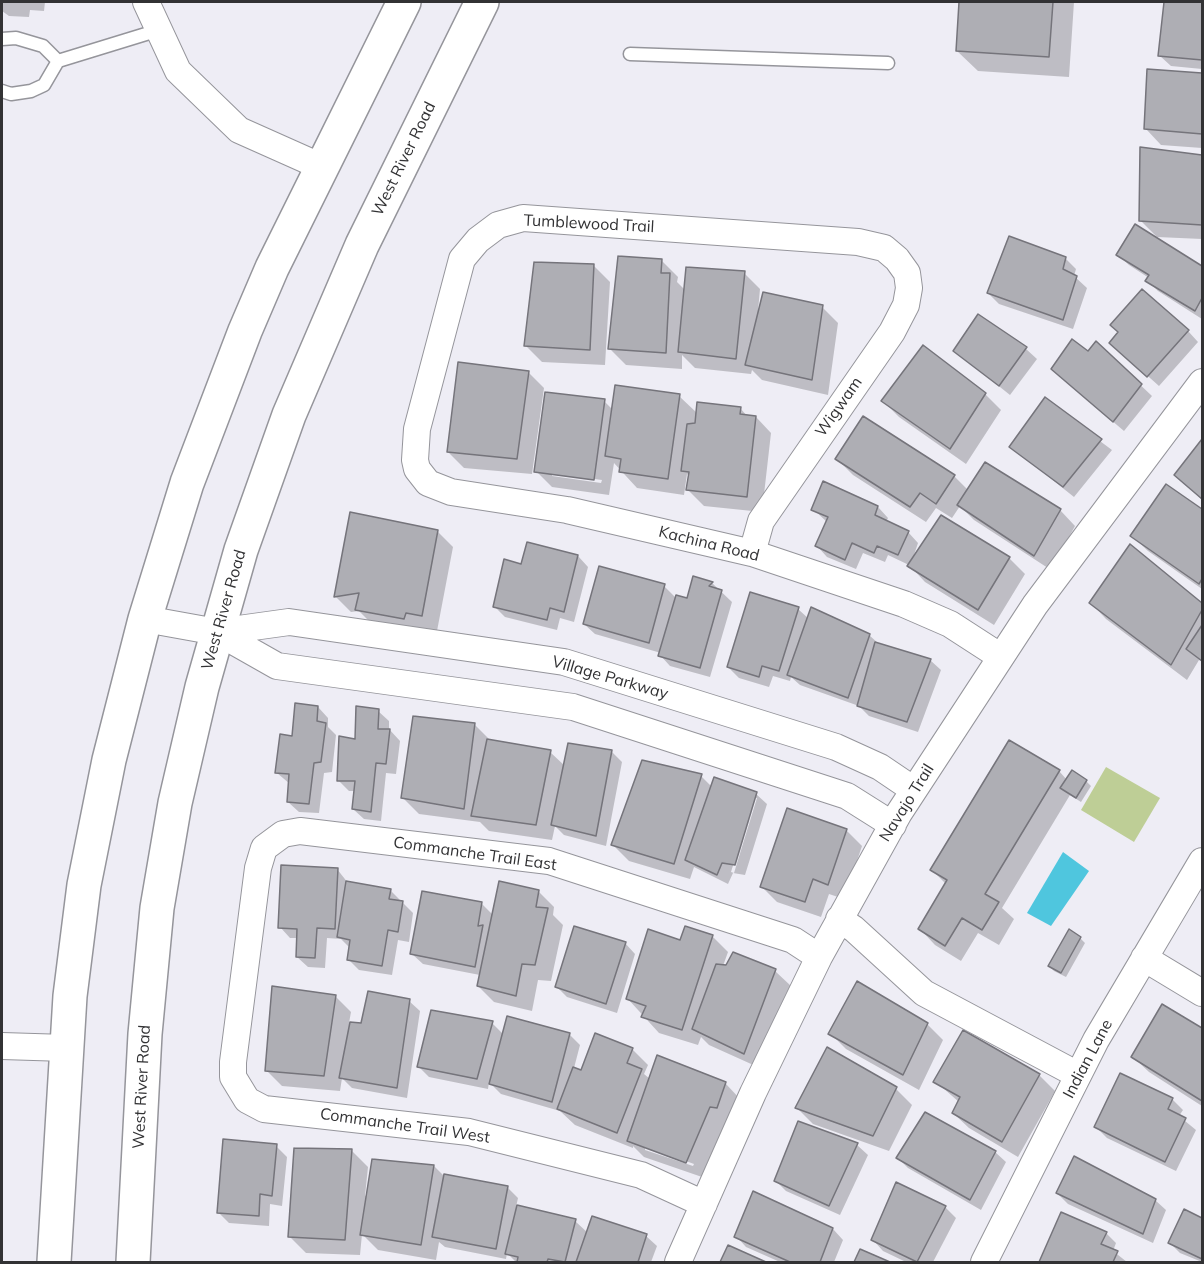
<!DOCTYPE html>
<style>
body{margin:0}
#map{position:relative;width:1204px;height:1264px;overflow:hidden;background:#eeedf5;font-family:Mulish,sans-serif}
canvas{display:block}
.frame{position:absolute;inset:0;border:3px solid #323234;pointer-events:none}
</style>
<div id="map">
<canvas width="1204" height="1264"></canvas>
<div class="frame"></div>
</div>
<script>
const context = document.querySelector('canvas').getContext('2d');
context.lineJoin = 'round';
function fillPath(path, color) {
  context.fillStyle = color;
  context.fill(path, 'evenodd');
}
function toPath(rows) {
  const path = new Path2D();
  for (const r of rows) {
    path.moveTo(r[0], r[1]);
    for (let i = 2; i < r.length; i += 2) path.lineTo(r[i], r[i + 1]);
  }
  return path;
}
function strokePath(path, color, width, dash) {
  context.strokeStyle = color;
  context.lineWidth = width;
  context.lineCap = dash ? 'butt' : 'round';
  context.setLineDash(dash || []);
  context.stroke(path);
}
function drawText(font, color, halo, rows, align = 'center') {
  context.font = font + ' Mulish,sans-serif';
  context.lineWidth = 4.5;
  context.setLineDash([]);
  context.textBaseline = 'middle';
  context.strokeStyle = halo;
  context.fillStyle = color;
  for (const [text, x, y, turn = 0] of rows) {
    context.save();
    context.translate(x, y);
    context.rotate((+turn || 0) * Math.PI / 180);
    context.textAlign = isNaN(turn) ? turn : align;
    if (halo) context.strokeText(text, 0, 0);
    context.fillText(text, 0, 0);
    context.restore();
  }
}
fillPath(toPath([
 [1106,767,1160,798,1134,842,1081,810]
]), '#bece96');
fillPath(toPath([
 [1063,852,1089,871,1051,926,1027,913]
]), '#4fc6de');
fillPath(toPath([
 [2,2,45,2,44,11,30,10,29,17,9,16,2,11],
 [960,2,1074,2,1069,77,978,71,957,51],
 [1165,2,1202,2,1202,69,1171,66,1160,56],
 [1148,70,1202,74,1202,148,1161,145,1146,129],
 [1141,149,1202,157,1202,239,1157,237,1141,221],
 [1136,226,1202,267,1202,319,1158,291,1147,280,1149,278,1129,265,1118,255],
 [1065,258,1076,269,1074,276,1087,288,1073,329,999,304,988,293],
 [662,261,678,277,677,282,685,290,744,273,760,289,758,311,822,307,838,323,828,395,762,380,752,370,751,374,695,368,682,355,682,369,626,365,610,349],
 [594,266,610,282,605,365,542,362,526,346],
 [978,316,1026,349,1037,359,1010,395,955,351],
 [1188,331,1198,342,1159,386,1122,353,1120,332],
 [1096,343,1152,396,1124,431,1064,380],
 [528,372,544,388,532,474,464,468,448,452],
 [985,394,1001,410,966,464,899,417,883,401],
 [679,396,697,413,740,408,748,417,756,417,771,433,762,512,704,506,688,490,690,477,687,474,684,495,637,488,614,463,609,495,552,487,536,471,604,401,613,410],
 [552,473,602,480,601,483,552,476],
 [1045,400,1112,450,1074,497,1011,447],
 [1202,441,1202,500,1176,475],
 [837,459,954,476,968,490,1060,510,1075,526,1051,570,974,520,960,506,952,518,936,508,926,522,853,475],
 [824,483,878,507,888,518,886,522,908,532,918,543,912,561,1009,558,1025,574,994,625,925,582,909,565,888,555,885,562,863,553,856,569,827,557,817,546,827,522,813,509],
 [1167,486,1202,511,1202,589,1148,551,1132,536],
 [437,531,453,547,437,631,421,628,420,634,373,625,359,611,351,612,336,597],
 [1131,546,1202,605,1202,662,1199,660,1187,680,1106,619,1091,603],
 [578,556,588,567,574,622,560,618,557,630,505,617,494,606,522,565],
 [694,577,712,583,732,602,710,677,670,666,660,655,661,653,595,634,584,624,664,586,676,598,688,600],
 [798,609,809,619,869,635,879,644,930,660,941,670,918,732,869,716,859,706,800,685,791,677,790,681,773,676,769,687,739,678,728,667],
 [318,707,328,718,328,727,336,735,332,772,324,773,319,813,299,812,288,802,290,784,277,773,293,738],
 [378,711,389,721,389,729,400,741,396,774,386,773,381,821,364,819,353,809,355,791,349,791,338,780,356,740],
 [474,724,490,740,550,752,565,766,611,751,622,762,606,846,564,835,555,826,552,840,489,831,480,822,419,814,403,798],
 [1059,771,1067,780,1086,781,1091,786,1081,802,1070,795,1002,908,1014,919,999,945,978,933,961,961,935,945,920,929,946,884,932,870],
 [701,776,712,787,756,794,767,804,745,875,733,873,728,884,694,867,690,879,629,861,613,845],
 [754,798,757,798,734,873,731,872],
 [846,830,862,846,844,899,829,894,821,917,777,902,761,886],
 [337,869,348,883,390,890,413,913,409,942,398,940,392,975,359,970,349,960,350,948,341,939,327,938,325,968,308,967,297,957,298,938,290,938,280,927],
 [538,891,554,907,553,915,563,925,551,981,538,980,532,1011,494,1002,478,986,480,975,423,964,412,954,424,893,482,904,493,915],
 [712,936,728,952,723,966,775,971,791,986,760,1068,709,1045,701,1037,698,1045,659,1033,628,999,681,941],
 [1080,938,1085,943,1066,977,1054,971,1049,966],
 [625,943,635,954,617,1013,567,997,557,987],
 [335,996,351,1012,349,1023,362,1024,409,1001,420,1011,407,1098,352,1088,342,1078,340,1091,282,1086,266,1070],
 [1162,1006,1202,1030,1202,1106,1149,1072,1133,1057],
 [508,1018,570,1035,580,1045,574,1068,582,1072,632,1049,648,1065,644,1074,650,1079,658,1057,726,1084,741,1100,732,1123,726,1122,702,1177,644,1157,633,1146,633,1148,575,1125,560,1111,501,1094,489,1082,488,1089,429,1077,418,1066,492,1023,504,1035],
 [645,1146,694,1164,693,1166,645,1150],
 [927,1024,943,1040,919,1090,846,1049,830,1033],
 [1039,1075,1055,1091,1018,1157,969,1128,953,1113,959,1102,935,1081],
 [896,1089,912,1105,889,1151,813,1124,797,1108],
 [1172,1099,1183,1110,1179,1116,1196,1130,1176,1171,1107,1138,1096,1127],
 [799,1123,857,1145,868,1155,840,1215,786,1191,776,1181],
 [276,1146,287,1157,282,1206,270,1204,269,1226,229,1223,218,1212],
 [352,1151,368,1167,365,1196,434,1166,445,1177,507,1187,518,1198,516,1207,575,1221,588,1233,646,1236,657,1246,651,1262,516,1262,507,1253,506,1259,445,1247,439,1242,436,1260,378,1250,362,1234,360,1255,306,1253,290,1237],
 [995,1152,1006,1162,981,1210,908,1168,898,1158],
 [1057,1193,1155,1200,1166,1210,1153,1243,1068,1204],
 [945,1207,956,1218,933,1262,906,1262,883,1251,873,1240],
 [1185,1211,1202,1219,1202,1262,1180,1253,1170,1243],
 [1062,1214,1106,1233,1116,1243,1113,1251,1127,1262,1041,1262],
 [833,1229,843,1240,834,1262,780,1262,746,1247,736,1236],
 [729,1247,764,1262,722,1262]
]), '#0003');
const building = toPath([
 [959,2,1053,2,1049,57,956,51,959,2],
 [1164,2,1202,2,1202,60,1158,56,1164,2],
 [1147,69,1202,73,1202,134,1144,129,1147,69],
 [1140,147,1202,155,1202,225,1139,221,1140,147],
 [1135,224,1202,266,1202,298,1195,311,1145,281,1149,275,1116,255,1135,224],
 [1009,236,1066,257,1063,269,1077,276,1063,320,987,293,1009,236],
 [618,256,662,259,661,273,670,273,666,353,608,349,618,256],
 [534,262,594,264,590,350,524,346,534,262],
 [686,267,745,271,736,359,678,352,686,267],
 [1142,289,1189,330,1147,377,1109,343,1118,332,1110,325,1142,289],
 [763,292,823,305,812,380,745,365,763,292],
 [978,314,1027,347,999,386,953,351,978,314],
 [1072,339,1088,351,1096,341,1142,384,1113,422,1051,369,1072,339],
 [923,345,986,393,950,449,881,401,923,345],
 [458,362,529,371,517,459,447,452,458,362],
 [615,385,680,394,668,479,619,472,621,459,605,456,615,385],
 [545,392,605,399,594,480,534,472,545,392],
 [1045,397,1102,439,1063,487,1009,447,1045,397],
 [697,402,741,407,740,414,756,416,747,497,686,490,689,472,681,471,687,424,695,423,697,402],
 [863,416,955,475,936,504,920,493,910,507,835,459,863,416],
 [1202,439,1202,499,1174,475,1202,439],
 [985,462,1061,509,1034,556,957,505,985,462],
 [823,481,878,506,875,515,909,531,898,555,877,546,874,553,852,543,845,560,815,546,828,517,811,510,823,481],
 [1166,484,1202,509,1202,579,1199,584,1130,536,1166,484],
 [350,512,438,530,422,616,406,613,404,619,355,610,359,593,334,597,350,512],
 [941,515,1010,557,978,610,907,566,941,515],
 [527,542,578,555,564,612,550,608,547,620,493,607,504,559,521,564,527,542],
 [1130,544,1202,603,1202,610,1171,665,1089,603,1130,544],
 [599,566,665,584,649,643,583,624,599,566],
 [693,576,713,582,709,586,722,590,700,668,658,656,676,595,687,598,693,576],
 [750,592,799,607,779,671,762,666,759,677,727,667,750,592],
 [811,607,870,634,848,698,787,675,811,607],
 [1202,625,1202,661,1186,649,1202,625],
 [875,642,931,659,907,722,857,706,875,642],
 [295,703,318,706,317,721,326,723,321,762,314,763,309,804,287,802,289,774,275,773,280,734,292,736,295,703],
 [356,706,379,709,378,729,390,729,386,764,376,763,371,812,352,809,355,781,337,781,339,736,355,739,356,706],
 [413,716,475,723,464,809,401,798,413,716],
 [487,739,551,750,536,825,471,816,487,739],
 [1009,740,1060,770,985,894,999,902,982,930,962,918,945,946,918,929,947,880,930,870,1009,740],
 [568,743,612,750,596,836,551,825,568,743],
 [642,760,702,774,674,864,611,845,642,760],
 [1072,770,1087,780,1076,798,1060,788,1072,770],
 [714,777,757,792,735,865,722,863,717,875,685,860,714,777],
 [787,808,847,829,828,885,813,879,805,902,760,887,787,808],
 [281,865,338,868,335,929,317,928,315,958,296,957,297,929,278,928,281,865],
 [346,881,391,889,389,899,403,901,398,932,388,930,382,966,347,960,350,940,337,937,346,881],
 [499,881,539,890,536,907,548,908,535,965,522,964,516,996,477,986,499,881],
 [422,891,482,902,478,926,483,925,475,967,410,954,422,891],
 [574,926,626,942,606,1004,555,987,574,926],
 [685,926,713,935,682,1030,641,1017,646,1006,626,999,648,929,680,940,685,926],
 [1069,929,1081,937,1061,973,1048,966,1069,929],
 [733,952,776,969,744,1054,692,1029,716,964,726,965,733,952],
 [857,981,928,1023,903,1075,828,1034,857,981],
 [272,986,336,995,324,1076,265,1071,272,986],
 [368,991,410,999,397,1088,339,1078,350,1022,361,1023,368,991],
 [1162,1004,1202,1028,1202,1101,1131,1057,1162,1004],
 [431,1010,493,1021,477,1079,417,1067,431,1010],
 [507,1016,570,1033,552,1102,489,1084,507,1016],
 [963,1030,1040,1074,1002,1142,952,1113,960,1097,933,1082,963,1030],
 [595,1033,633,1048,627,1063,642,1069,617,1133,557,1109,573,1067,581,1070,595,1033],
 [827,1047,897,1087,873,1136,795,1108,827,1047],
 [657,1055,726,1082,717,1108,710,1107,686,1163,627,1141,657,1055],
 [1120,1073,1173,1098,1168,1109,1186,1118,1165,1162,1094,1127,1120,1073],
 [925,1112,996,1151,970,1200,896,1158,925,1112],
 [798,1121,858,1143,829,1206,774,1181,798,1121],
 [223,1139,277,1144,272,1196,260,1194,259,1216,217,1213,223,1139],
 [294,1148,352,1149,345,1240,288,1237,294,1148],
 [1074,1156,1156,1199,1143,1234,1056,1193,1074,1156],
 [372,1159,434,1165,421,1245,360,1235,372,1159],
 [444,1174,508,1186,496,1249,432,1237,444,1174],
 [896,1182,946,1206,917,1262,871,1240,896,1182],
 [753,1191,833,1228,820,1262,790,1262,734,1237,753,1191],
 [517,1205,576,1219,565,1262,548,1259,547,1262,517,1262,518,1257,505,1254,517,1205],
 [1184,1209,1202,1218,1202,1259,1168,1243,1184,1209],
 [1061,1212,1107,1232,1101,1244,1118,1251,1113,1262,1039,1262,1061,1212],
 [592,1216,647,1234,638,1262,576,1262,592,1216],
 [728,1245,766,1262,720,1262,728,1245],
 [860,1249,890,1262,854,1262,860,1249]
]);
fillPath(building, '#aeaeb4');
strokePath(building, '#75747b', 1.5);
const lane = toPath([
 [2,39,16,38,43,46,58,61],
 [630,54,888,63],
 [2,91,11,94,31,91,44,85,58,61,159,30]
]);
const street = toPath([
 [146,2,178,71,239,130,322,167],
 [752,553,761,521,892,332,906,305,909,288,907,273,897,259,884,248,858,242,523,218,498,225,478,240,462,259,417,429,415,460,417,469,428,483,451,492,567,510,752,553,904,604,950,624,1001,657],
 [145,619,217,632,289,622,564,662,836,747,880,767,914,790],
 [217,632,277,666,573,707,847,796,893,825],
 [839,919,854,929,924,993,1078,1075],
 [1144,958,1202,993],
 [2,1046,66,1048],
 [704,1204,641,1175,469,1132,264,1109,247,1100,233,1077,233,1062,258,868,264,848,283,834,300,831,549,861,793,940,819,957],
 [678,1262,753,1093,819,957,899,813,1035,605,1202,382],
 [984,1262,1096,1040,1202,861]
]);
const primary = toPath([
 [54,1262,70,996,84,885,109,760,145,619,187,483,245,331,272,268,404,2],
 [133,1262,145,1034,157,908,175,803,202,687,241,550,289,415,362,245,482,2]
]);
strokePath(lane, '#95959b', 15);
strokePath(street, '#95959b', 28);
strokePath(primary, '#95959b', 36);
strokePath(lane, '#fff', 12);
strokePath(street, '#fff', 26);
strokePath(primary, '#fff', 33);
drawText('16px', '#323234', '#fff', [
 ["West River Road",404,159,-64],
 ["Tumblewood Trail",589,224,3],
 ["Wigwam",839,407,-55],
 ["Kachina Road",709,544,14],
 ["West River Road",224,610,-74],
 ["Village Parkway",610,678,16],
 ["Navajo Trail",907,803,-58],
 ["Commanche Trail East",475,854,8],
 ["Indian Lane",1088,1059,-62],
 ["West River Road",142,1087,-87],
 ["Commanche Trail West",405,1126,8]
]);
</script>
